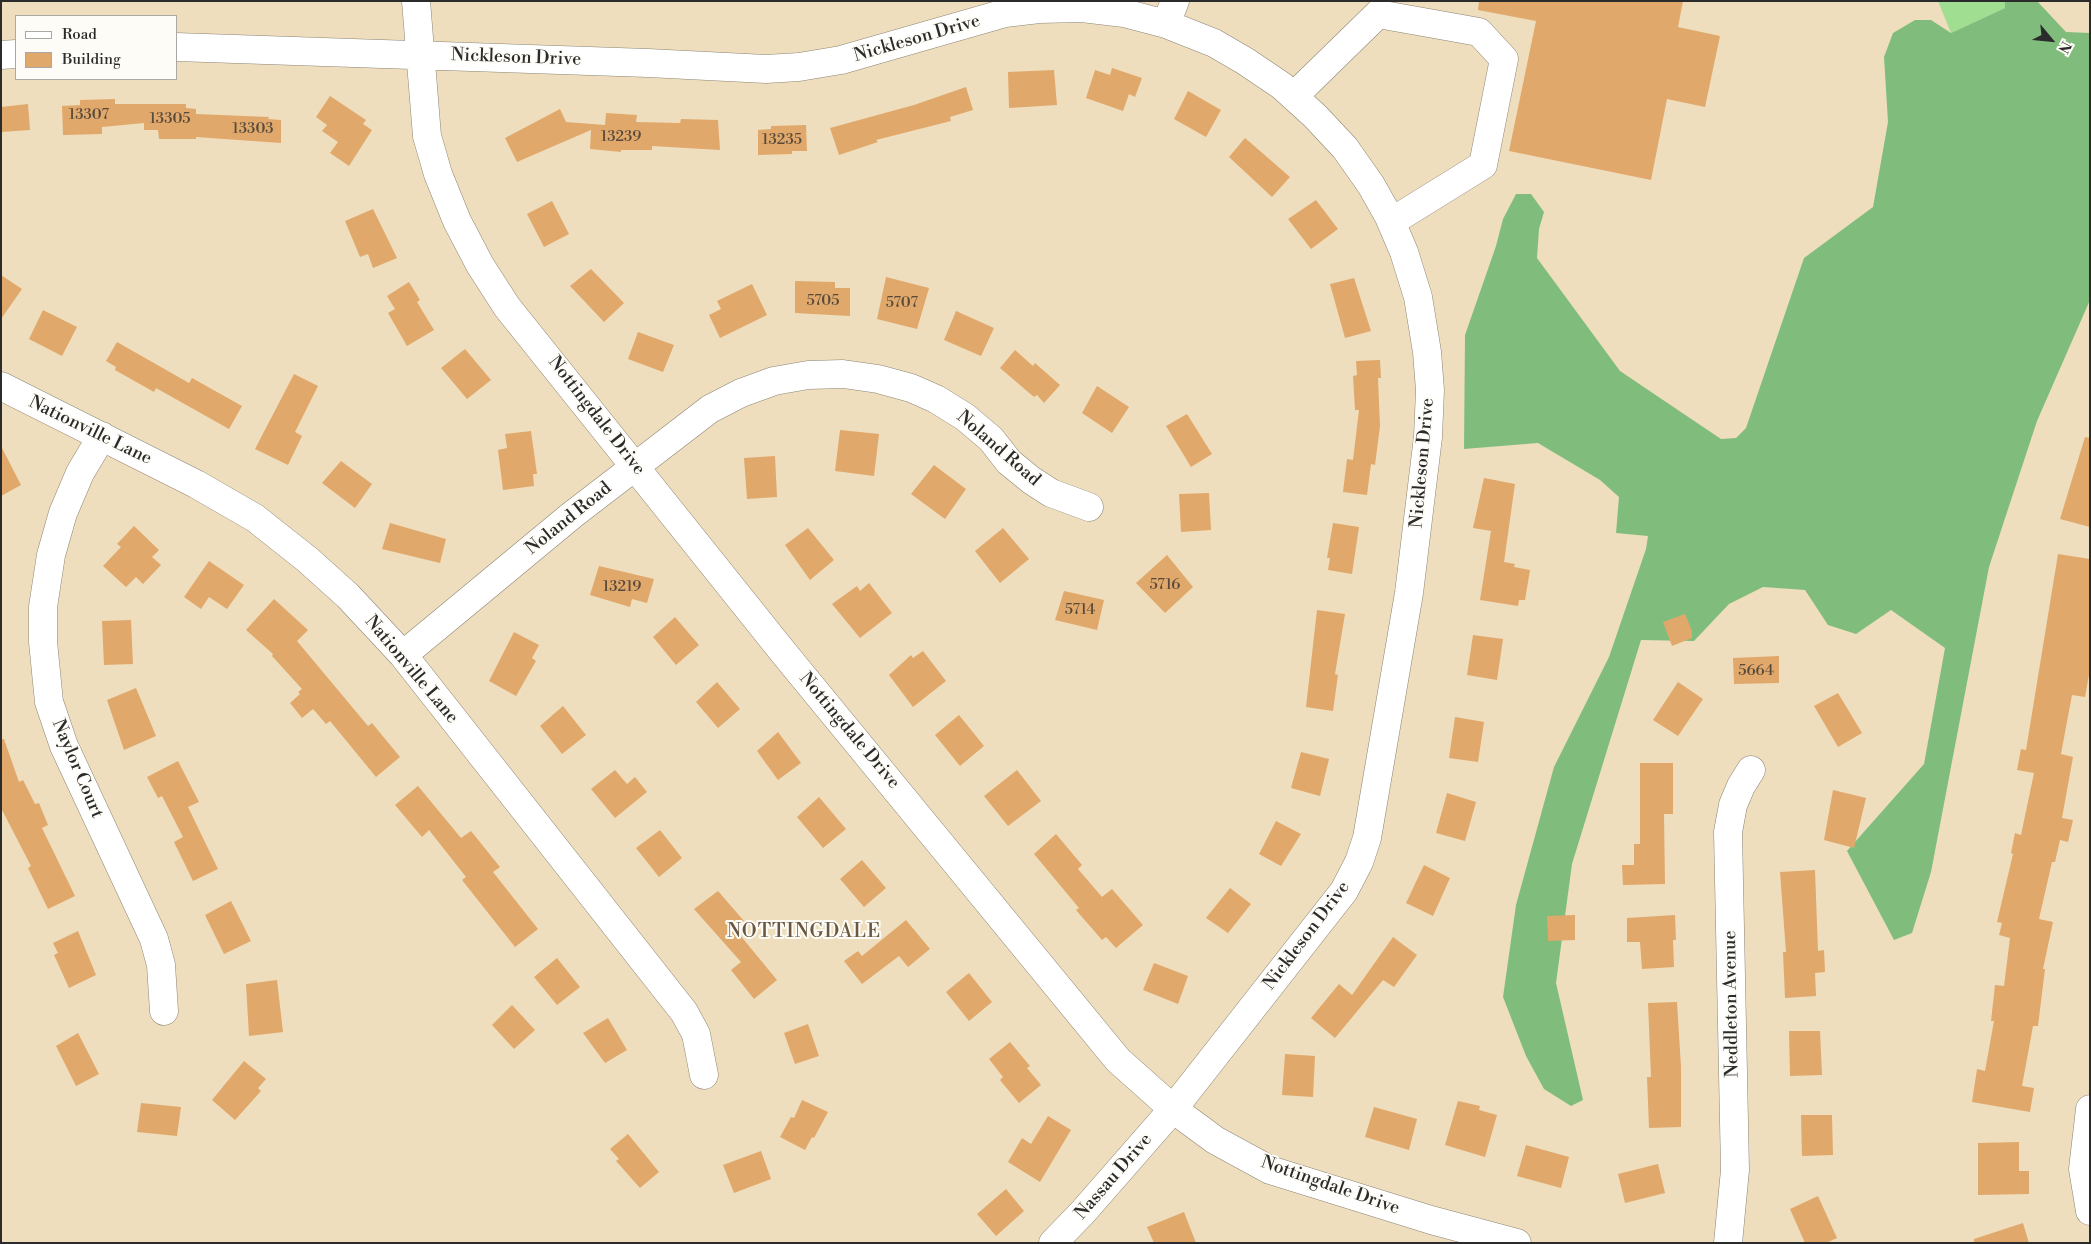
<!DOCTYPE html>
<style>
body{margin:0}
#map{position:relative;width:2091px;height:1244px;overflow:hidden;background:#eedebd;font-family:"Libre Bodoni",serif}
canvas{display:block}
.frame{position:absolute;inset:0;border:2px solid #2b2b2b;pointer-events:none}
.legend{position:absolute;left:15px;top:15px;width:162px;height:65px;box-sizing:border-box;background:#fdfcf7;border:1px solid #a9a8a5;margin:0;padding:6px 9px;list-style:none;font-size:15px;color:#2b2b2b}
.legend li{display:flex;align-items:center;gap:10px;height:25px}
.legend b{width:25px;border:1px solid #a9a8a5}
.north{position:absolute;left:2026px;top:15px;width:50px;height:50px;-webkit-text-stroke:4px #fdfcf7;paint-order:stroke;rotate:118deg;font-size:14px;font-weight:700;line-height:20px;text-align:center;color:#2b2b2b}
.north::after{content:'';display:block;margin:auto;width:18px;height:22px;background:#2b2b2b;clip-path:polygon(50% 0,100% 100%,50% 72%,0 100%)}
</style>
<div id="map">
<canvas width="2091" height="1244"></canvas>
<div class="frame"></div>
<ul class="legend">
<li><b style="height:6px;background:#fff"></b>Road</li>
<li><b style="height:14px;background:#e1a86b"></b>Building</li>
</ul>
<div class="north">N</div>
</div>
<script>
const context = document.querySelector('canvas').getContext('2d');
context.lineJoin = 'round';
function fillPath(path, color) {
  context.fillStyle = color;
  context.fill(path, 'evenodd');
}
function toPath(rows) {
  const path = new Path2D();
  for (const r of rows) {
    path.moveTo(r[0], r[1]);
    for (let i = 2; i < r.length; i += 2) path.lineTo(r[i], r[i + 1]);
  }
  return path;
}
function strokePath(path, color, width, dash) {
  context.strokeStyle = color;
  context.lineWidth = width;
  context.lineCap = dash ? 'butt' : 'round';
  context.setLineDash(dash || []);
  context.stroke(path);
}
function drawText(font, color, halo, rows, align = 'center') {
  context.font = font + ' "Libre Bodoni",serif';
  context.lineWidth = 4;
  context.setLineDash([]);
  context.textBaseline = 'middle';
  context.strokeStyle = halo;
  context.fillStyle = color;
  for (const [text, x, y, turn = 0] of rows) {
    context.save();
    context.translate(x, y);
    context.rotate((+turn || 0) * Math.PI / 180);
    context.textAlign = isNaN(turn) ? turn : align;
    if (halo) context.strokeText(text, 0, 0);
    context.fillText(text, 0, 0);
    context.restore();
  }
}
fillPath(toPath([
 [1938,1,2005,1,2005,8,1951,33]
]), '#a0de92');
fillPath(toPath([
 [2005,1,2037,1,2066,32,2090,33,2090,300,2037,421,1989,567,1931,872,1912,933,1894,940,1847,851,1924,764,1945,648,1891,610,1856,634,1828,625,1805,590,1763,587,1729,604,1694,641,1641,640,1572,864,1556,983,1583,1100,1571,1106,1544,1089,1526,1056,1503,997,1516,905,1554,767,1609,657,1646,549,1648,536,1616,533,1619,497,1600,480,1538,443,1464,449,1465,335,1496,246,1503,219,1516,194,1531,194,1544,212,1539,229,1537,258,1620,371,1721,439,1736,438,1746,428,1804,258,1873,207,1888,122,1884,57,1893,33,1915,20,1931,20,1951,33,2005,8]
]), '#80bd7c');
fillPath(toPath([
 [1479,1,1683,1,1678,27,1720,36,1705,107,1667,99,1651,180,1509,151,1536,21,1478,10],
 [1112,68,1142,78,1135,97,1129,94,1123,111,1086,98,1095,70,1110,75],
 [1054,70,1057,105,1009,108,1008,72],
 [966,87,973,110,950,117,951,121,876,140,878,142,839,155,830,128,914,105],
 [1188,91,1221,110,1206,137,1174,119],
 [330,96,366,120,363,124,372,130,349,166,330,153,338,142,322,131,327,125,316,117],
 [115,99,115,104,186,104,186,108,196,109,196,114,269,117,268,119,281,120,281,143,196,137,196,139,159,139,158,130,144,130,144,123,102,127,102,134,63,135,62,106,80,105,80,100],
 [28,104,30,130,1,132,1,107],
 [560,109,566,122,605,125,606,113,637,115,636,122,680,123,681,119,718,120,720,150,652,146,652,150,621,150,621,152,590,149,591,130,517,162,505,138],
 [806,125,807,151,792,151,792,154,758,155,758,130,771,129,771,126],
 [1245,138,1290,177,1272,197,1229,157],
 [1316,200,1338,229,1311,249,1288,219],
 [552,201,569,234,544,247,527,214],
 [373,209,397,258,373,268,368,254,360,257,345,221],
 [591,269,624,303,604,322,570,286],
 [1,275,22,289,1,319],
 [886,277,929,288,917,329,877,319],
 [1354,278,1371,331,1345,338,1330,284],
 [795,281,835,282,835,288,850,288,850,316,795,313],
 [409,282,420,300,417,302,434,330,407,346,388,313,395,309,387,296],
 [752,284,767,315,720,338,709,315,721,309,717,301],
 [43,310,77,327,62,356,29,339],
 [956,311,994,328,981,356,944,340],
 [638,332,674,345,663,372,628,359],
 [117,342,189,383,192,378,242,406,229,429,156,388,154,392,115,370,116,367,106,361],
 [465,349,491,380,467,399,441,368],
 [1015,350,1033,366,1035,363,1060,385,1044,403,1037,395,1034,397,1000,368],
 [1380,360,1381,378,1378,378,1380,426,1375,465,1371,464,1367,495,1343,492,1347,459,1353,460,1359,410,1355,410,1353,376,1357,375,1356,361],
 [294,374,318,386,295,432,302,436,288,465,255,449],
 [1097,386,1129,407,1112,433,1082,413],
 [1187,414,1212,454,1191,467,1166,426],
 [840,430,879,434,874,476,835,471],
 [531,431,537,474,533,474,534,486,503,490,498,450,507,448,505,434],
 [2085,437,2090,438,2090,527,2060,519],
 [1,446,21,485,1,496],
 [775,456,777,497,747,499,744,458],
 [341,461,372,484,355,508,322,483],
 [934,465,966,489,945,519,911,494],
 [1484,478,1515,484,1504,562,1515,564,1514,567,1530,570,1525,600,1519,600,1518,606,1480,600,1491,531,1473,528],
 [1209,493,1211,530,1181,532,1179,494],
 [390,523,446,539,440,563,382,549],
 [1333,523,1359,527,1352,574,1328,570,1330,558,1327,558],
 [134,526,159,550,152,557,161,565,143,584,136,577,126,587,103,566,121,547,117,544],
 [808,528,834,560,810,580,785,545],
 [1003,528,1029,559,1000,583,975,551],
 [2058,554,2090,559,2090,669,2085,697,2072,695,2061,754,2073,757,2062,818,2073,820,2068,842,2060,840,2055,862,2052,862,2039,919,2053,922,2043,969,2045,969,2038,1026,2033,1026,2022,1086,2034,1088,2030,1112,1972,1102,1977,1069,1985,1071,1994,1021,1991,1021,1995,985,2004,986,2010,938,1999,935,2002,923,1997,922,2013,854,2011,853,2015,833,2021,835,2034,773,2017,770,2021,749,2026,750],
 [1167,555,1193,587,1165,613,1136,583],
 [209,561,244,585,227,609,209,597,201,609,184,597],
 [599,566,654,579,647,603,632,599,630,607,590,595],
 [869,583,892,613,860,638,832,604,857,586,860,591],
 [1064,591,1104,600,1097,630,1055,620],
 [274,599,308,630,297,641,368,726,372,723,400,757,376,777,330,721,326,724,313,709,302,718,290,703,300,694,298,692,302,689,272,656,273,654,246,630],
 [1317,610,1345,614,1335,674,1338,675,1333,711,1306,707],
 [1685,614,1692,631,1692,638,1672,646,1663,622],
 [675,617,699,645,676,665,653,637],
 [131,620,133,664,104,665,102,621],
 [514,632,539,645,532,658,536,661,516,696,489,681],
 [1473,635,1503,639,1497,680,1467,675],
 [923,651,946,681,913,707,889,675,911,655,913,658],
 [1779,656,1779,683,1734,684,1733,658],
 [717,682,740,709,718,728,696,702],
 [1678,682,1703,699,1678,736,1653,720],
 [136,688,156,736,124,750,107,700],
 [1838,693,1862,733,1838,747,1814,706],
 [563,706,586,735,562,754,540,726],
 [959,715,984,746,960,766,935,735],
 [1455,717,1484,722,1478,762,1449,758],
 [778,732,801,763,778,780,757,751],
 [1,739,4,739,19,782,23,780,35,804,39,803,48,825,42,828,75,896,48,909,28,868,31,866,1,808],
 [1301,752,1329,759,1320,796,1291,788],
 [178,761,199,802,188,807,218,869,193,881,174,842,183,837,162,796,158,798,147,777],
 [1640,763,1673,763,1673,814,1664,814,1665,884,1623,885,1622,865,1634,865,1634,844,1640,844],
 [615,770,627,784,635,777,647,792,615,818,591,789],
 [1017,770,1041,801,1008,826,984,796],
 [418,786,461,838,471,831,500,867,493,872,538,929,515,947,462,880,466,877,429,830,422,837,395,805],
 [1833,790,1866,798,1854,848,1824,840],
 [1447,793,1476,802,1465,841,1436,833],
 [819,797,846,829,823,848,797,817],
 [1276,821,1301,834,1281,866,1259,854],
 [660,830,682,858,659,877,636,848],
 [1056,834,1082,865,1078,869,1102,897,1112,889,1143,925,1116,948,1106,937,1102,940,1076,910,1079,908,1034,854],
 [862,860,886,888,864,907,840,879],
 [1424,865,1450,878,1433,916,1406,903],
 [1815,870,1818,951,1824,950,1825,972,1815,973,1816,996,1785,998,1783,952,1786,952,1780,872],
 [1230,888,1251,904,1228,933,1206,918],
 [718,891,744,921,735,929,777,980,754,999,731,970,741,962,694,909],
 [231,901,251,941,224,954,205,915],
 [1575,915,1575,940,1548,941,1547,916],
 [1675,915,1676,940,1673,940,1674,967,1642,969,1640,942,1627,942,1627,918],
 [906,920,930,949,908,967,899,956,862,984,844,961,858,951,862,956],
 [78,931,96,975,69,988,54,955,58,953,53,943],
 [1393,937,1417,955,1394,987,1383,980,1335,1038,1311,1018,1339,984,1352,995],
 [557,958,580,987,557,1005,534,977],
 [1154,963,1188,976,1178,1004,1143,990],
 [969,973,992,1002,969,1021,946,992],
 [277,980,283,1032,249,1036,246,984],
 [1677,1002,1681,1067,1681,1127,1649,1128,1647,1077,1651,1077,1648,1003],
 [512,1005,535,1030,514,1049,492,1025],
 [608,1018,627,1050,605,1063,583,1033],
 [808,1024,819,1056,795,1064,784,1033],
 [1789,1031,1820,1031,1822,1075,1790,1076],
 [78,1033,99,1074,76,1086,56,1046],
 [1010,1042,1030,1066,1027,1068,1041,1085,1019,1103,1000,1080,1003,1077,989,1059],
 [1285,1054,1315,1056,1313,1097,1282,1095],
 [244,1061,266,1079,258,1088,261,1091,235,1120,212,1100],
 [802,1100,828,1112,814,1138,812,1137,805,1150,780,1137,791,1117,794,1118],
 [1458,1101,1480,1106,1479,1110,1497,1115,1485,1157,1445,1145],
 [141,1103,181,1107,177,1136,137,1132],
 [1374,1107,1417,1119,1409,1150,1365,1137],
 [1801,1115,1832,1115,1833,1155,1802,1156],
 [1048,1116,1071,1130,1040,1182,1008,1162,1022,1138,1031,1144],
 [628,1134,659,1172,640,1188,616,1161,619,1159,610,1149],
 [2019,1142,2019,1171,2029,1171,2029,1194,1978,1195,1978,1143],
 [1526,1145,1569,1157,1561,1188,1517,1176],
 [761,1151,771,1179,734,1193,723,1165],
 [1658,1164,1665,1193,1625,1203,1618,1174],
 [1006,1189,1024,1211,996,1236,977,1214],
 [1818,1196,1837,1238,1826,1243,1805,1243,1790,1209],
 [1184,1212,1196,1243,1154,1243,1147,1227],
 [2023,1223,2029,1243,1974,1243,1974,1239]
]), '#e1a86b');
const minor = toPath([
 [416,1,427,136,438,174,457,221,480,265,507,307,783,652,1118,1060,1173,1109,1215,1140,1270,1170,1431,1220,1517,1243],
 [1166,24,1175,1],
 [176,47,648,63,766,69,799,67,841,60,1005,13,1039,9,1082,8,1124,13,1166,24,1214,43,1245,61,1282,86,1315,116,1345,148,1371,185,1389,217,1404,252,1418,297,1427,352,1430,390,1428,437,1409,593,1367,838,1359,862,1344,891,1173,1109,1083,1212,1053,1243],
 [1,55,16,54],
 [1294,96,1378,14,1479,32,1504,59,1483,165,1391,222],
 [1,386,196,484,255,518,308,560,348,596,403,655,684,1012,696,1034,704,1075],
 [102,436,80,473,63,513,51,555,43,607,43,642,49,702,64,746,154,939,161,965,164,1011],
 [403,655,572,515,710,409,741,393,774,381,808,375,843,374,878,379,911,388,936,399,965,417,991,439,1009,462,1031,480,1051,493,1089,507],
 [2090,1109,2083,1169,2090,1211],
 [1728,1243,1735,1170,1728,832,1733,805,1741,786,1751,770]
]);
strokePath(minor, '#8c8474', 29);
strokePath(minor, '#fff', 28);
drawText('15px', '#584a3b', null, [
 ["13307",89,115],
 ["13305",170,119],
 ["13303",253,129],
 ["13239",621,137],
 ["13235",782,140],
 ["5705",823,301],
 ["5707",902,303],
 ["5716",1165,585],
 ["13219",622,587],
 ["5714",1080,610],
 ["5664",1756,671]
]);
drawText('18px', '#2b2b2b', '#fdfcf7', [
 ["Nickleson Drive",917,39,-16],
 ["Nickleson Drive",516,58,2],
 ["Nottingdale Drive",596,416,52],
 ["Nationville Lane",90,431,26],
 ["Noland Road",998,449,41],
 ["Nickleson Drive",1423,463,-85],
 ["Noland Road",569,519,-39],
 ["Nationville Lane",411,670,50],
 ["Nottingdale Drive",849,731,50],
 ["Naylor Court",77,769,67],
 ["Nickleson Drive",1307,936,-53],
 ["Neddleton Avenue",1732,1004,-91],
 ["Nassau Drive",1114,1177,-49],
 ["Nottingdale Drive",1330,1186,19]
]);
context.letterSpacing = '1px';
drawText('19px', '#6b5741', '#fdfcf7', [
 ["NOTTINGDALE",804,932]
]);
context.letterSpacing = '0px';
</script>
